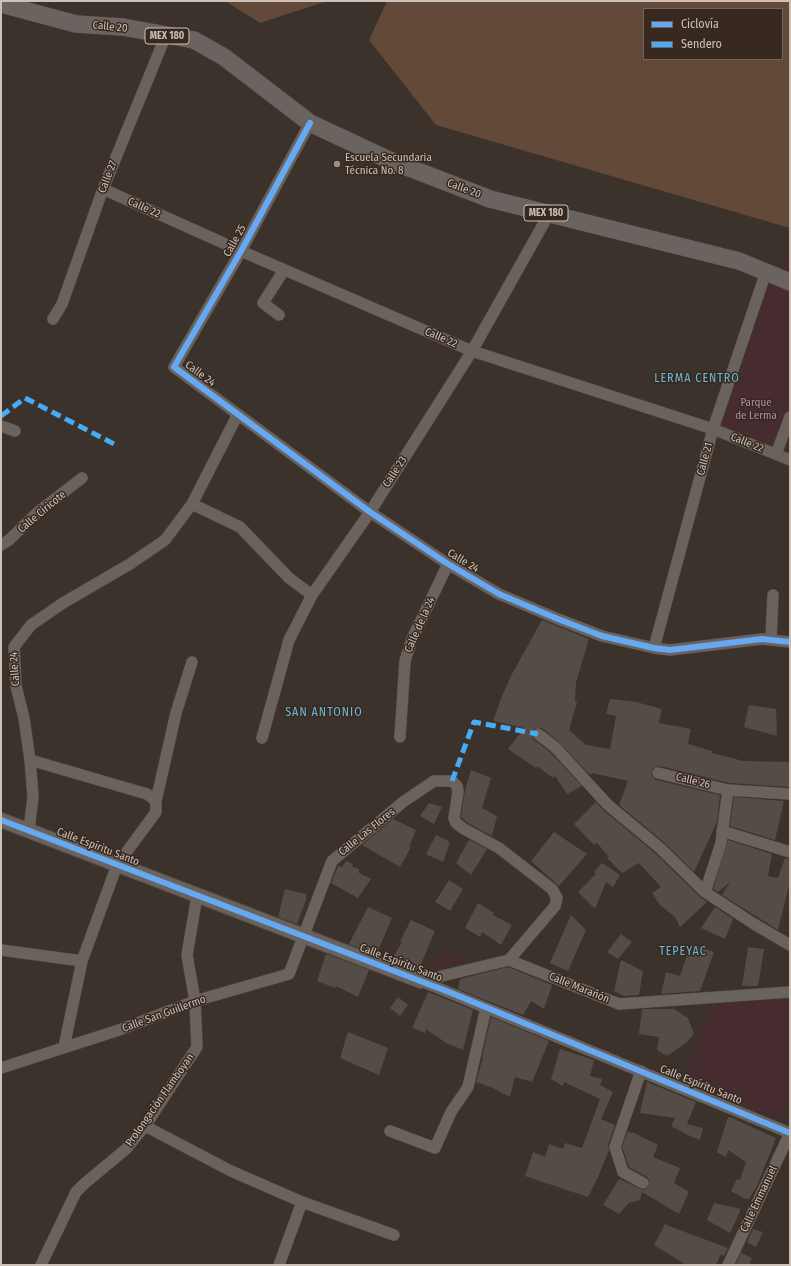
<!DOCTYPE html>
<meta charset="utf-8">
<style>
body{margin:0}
#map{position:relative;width:791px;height:1266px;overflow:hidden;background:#3c322c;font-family:"Fira Sans Condensed",sans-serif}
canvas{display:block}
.frame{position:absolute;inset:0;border:2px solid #ccc0b7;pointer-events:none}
.legend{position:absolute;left:643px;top:8px;width:140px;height:52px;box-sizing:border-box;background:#37291f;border:1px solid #73655c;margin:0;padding:5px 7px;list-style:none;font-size:12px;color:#ccc0b7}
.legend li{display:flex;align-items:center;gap:8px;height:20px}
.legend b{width:20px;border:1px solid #73655c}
</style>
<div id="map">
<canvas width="791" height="1266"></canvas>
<div class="frame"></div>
<ul class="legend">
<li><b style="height:5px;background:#66a8f1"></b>Ciclovía</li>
<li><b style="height:5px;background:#46acf6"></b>Sendero</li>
</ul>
</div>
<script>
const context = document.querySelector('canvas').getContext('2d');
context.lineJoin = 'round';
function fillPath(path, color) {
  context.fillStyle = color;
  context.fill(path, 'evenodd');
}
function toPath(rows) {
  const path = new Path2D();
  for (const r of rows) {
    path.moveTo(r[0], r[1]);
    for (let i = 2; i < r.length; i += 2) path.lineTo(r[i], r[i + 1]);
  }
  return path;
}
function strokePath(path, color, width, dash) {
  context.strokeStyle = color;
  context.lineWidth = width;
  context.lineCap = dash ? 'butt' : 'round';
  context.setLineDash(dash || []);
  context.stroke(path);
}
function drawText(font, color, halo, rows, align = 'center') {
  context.font = font + ' "Fira Sans Condensed",sans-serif';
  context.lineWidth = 3;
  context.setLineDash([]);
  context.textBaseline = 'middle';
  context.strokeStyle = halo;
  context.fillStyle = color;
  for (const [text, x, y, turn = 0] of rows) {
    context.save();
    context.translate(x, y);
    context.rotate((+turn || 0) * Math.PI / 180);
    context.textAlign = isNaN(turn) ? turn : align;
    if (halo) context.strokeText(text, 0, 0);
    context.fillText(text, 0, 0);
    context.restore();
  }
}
fillPath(toPath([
 [790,246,790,271,780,268],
 [766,272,790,282,790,414,776,454,713,429],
 [447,952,464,958,468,961,424,974,427,967,432,961],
 [790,995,790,1102,784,1118,781,1120,683,1086,695,1046,714,1001]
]), '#462c2e');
fillPath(toPath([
 [225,1,327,1,260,23],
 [387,1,790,1,790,228,436,125,369,40],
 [644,9,782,9,782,59,644,59]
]), '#634937');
fillPath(toPath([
 [542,620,589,639,576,682,575,701,577,702,569,730,586,745,610,749,616,716,606,714,610,699,636,702,662,709,659,723,691,729,688,744,712,751,712,753,743,761,790,762,790,787,729,783,660,766,653,768,651,775,656,780,720,795,717,822,694,872,665,843,619,805,628,781,592,773,592,775,588,773,559,742,542,728,535,728,531,733,533,739,550,752,582,786,567,794,555,776,553,778,537,766,536,768,508,749,524,728,493,721,502,696,512,674],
 [749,705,776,709,777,736,744,727],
 [471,770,491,778,482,808,497,816,492,836,468,823,461,817,465,790],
 [734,797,784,801,775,840,730,826],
 [596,802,603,810,655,853,700,897,707,902,680,927,675,917,660,905,652,893,661,887,639,863,622,873,607,858,609,857,597,843,594,845,574,824],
 [429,803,442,807,434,824,420,816],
 [393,819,416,830,409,847,411,847,400,867,362,845],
 [554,832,587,854,559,886,531,861],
 [436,835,450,842,443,862,426,854],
 [469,840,487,849,471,875,456,863],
 [728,840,772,854,768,876,778,878,785,858,790,859,790,882,778,930,722,895,730,882,718,892,713,889],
 [346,861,353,864,352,867,359,869,359,873,371,879,358,898,331,883,338,866,342,867],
 [602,863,620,875,613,887,606,882,595,909,578,892,596,874,594,872],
 [449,880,463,889,450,911,435,902],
 [285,889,306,894,306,900,297,924,278,917],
 [478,903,494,913,493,915,512,925,501,945,482,932,480,937,465,928],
 [368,907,392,918,376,955,349,944],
 [715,907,733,919,725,939,701,928],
 [571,915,586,930,568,971,550,963],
 [411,920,435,931,418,971,391,961,402,942,400,941],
 [621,934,632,942,618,959,607,952],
 [691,944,714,952,700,991,661,994,666,972,680,976],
 [748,947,764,949,758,986,742,986],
 [326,954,369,970,358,997,336,986,335,988,317,981],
 [621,960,643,971,639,995,624,996,614,991],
 [508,967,552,985,544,1009,531,1001,523,1015,458,989,460,979],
 [428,992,473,1010,463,1050,446,1043,426,1029,425,1033,412,1028],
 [398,997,408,1005,400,1016,390,1008],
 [642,1009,674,1009,688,1018,694,1034,686,1043,667,1056,657,1050,659,1037,639,1034],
 [491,1017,549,1041,532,1082,515,1077,510,1097,493,1088,476,1082,483,1057,482,1057],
 [348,1032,388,1048,379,1075,340,1058],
 [560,1049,594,1060,590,1076,602,1079,600,1085,613,1092,601,1119,615,1125,608,1145,609,1150,598,1177,588,1197,525,1176,533,1152,545,1157,549,1144,563,1149,565,1143,582,1148,600,1099,564,1082,563,1086,551,1079],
 [647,1082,696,1102,687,1124,703,1128,700,1140,690,1136,671,1126,675,1118,640,1113],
 [728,1117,737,1119,736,1120,776,1138,757,1186,749,1199,745,1199,731,1191,737,1179,740,1180,746,1162,728,1150,726,1157,717,1152],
 [628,1131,631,1133,632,1132,658,1145,653,1157,680,1168,674,1183,689,1192,679,1214,642,1192,640,1200,629,1203,619,1214,603,1205,619,1179,643,1190,646,1189,649,1186,649,1180,647,1177,629,1167,622,1147],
 [714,1203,741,1209,730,1233,707,1220],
 [665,1224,669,1226,728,1248,724,1256,721,1254,716,1265,686,1265,654,1245],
 [753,1229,763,1232,756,1247,747,1242],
 [741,1253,752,1258,749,1265,736,1264]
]), '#544c46');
const minor = toPath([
 [310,123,241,251,174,367,370,512,448,564,499,594,558,619,602,636,654,648,670,650,762,639,790,642],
 [103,189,241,251,472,351,713,429,790,460],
 [279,315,263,303,284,270],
 [53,319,62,304,103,189,166,35],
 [1,426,15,431],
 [776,454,790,417],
 [192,504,240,527,289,578,312,595],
 [1,545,9,540,38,512,82,478],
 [771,640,773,595],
 [654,648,713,429,766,272],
 [538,734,555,747,608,805,660,848,705,892,754,924,790,945],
 [400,737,405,661,412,639,448,564],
 [262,738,289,640,312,595,370,512,472,351,549,214],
 [30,760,147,794,156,801],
 [658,773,728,790,790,794],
 [29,831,33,796,30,760,24,718,16,686,14,647,31,625,63,603,130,564,165,540,192,504,238,414],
 [722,831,790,852],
 [705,892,721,843,728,790],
 [1,950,82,961],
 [421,981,790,1133],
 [421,981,509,960,619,1004,790,992],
 [64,1047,82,961,117,865,156,812,156,801,176,713,192,662],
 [1,1068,119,1030,195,1001,289,974,332,861,403,802,434,781,452,781,457,786,458,792,454,818,456,823,464,829,499,848,552,889,557,898,555,906,509,960],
 [641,1071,615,1147,623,1172,643,1183],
 [145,1126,231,1171,302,1202,394,1235],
 [390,1131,435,1148,451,1112,468,1087,486,1008],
 [41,1265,76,1192,84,1184,126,1149,145,1126,197,1047,195,1001,187,955,197,896],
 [279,1265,302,1202],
 [728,1265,790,1133]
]);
const tertiary = toPath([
 [1,820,421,981]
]);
const primary = toPath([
 [1,4,76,24,123,27,194,40,224,57,310,123,389,160,490,199,739,261,790,282]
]);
strokePath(minor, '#564f4a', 12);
strokePath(tertiary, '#564f4a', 16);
strokePath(primary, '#58504a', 18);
strokePath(minor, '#69625d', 11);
strokePath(tertiary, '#69625d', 14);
strokePath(primary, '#6a635f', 17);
strokePath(toPath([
 [1,416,25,398,118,446],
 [452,781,474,722,538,734]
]), '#46acf6', 5, [10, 5]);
strokePath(toPath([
 [310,123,241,251,174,367,370,512,448,564,499,594,558,619,602,636,654,648,670,650,762,639,790,642],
 [1,820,449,992,790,1133]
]), '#66a8f1', 6);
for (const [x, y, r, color] of [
 [337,164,4,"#9a8e86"]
]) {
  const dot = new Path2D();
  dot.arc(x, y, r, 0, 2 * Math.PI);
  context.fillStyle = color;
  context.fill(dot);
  strokePath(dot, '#37291f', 1.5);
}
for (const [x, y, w] of [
 [167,36,44],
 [546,213,44]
]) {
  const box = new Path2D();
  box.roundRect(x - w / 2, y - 8, w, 16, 3);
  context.fillStyle = '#37291f';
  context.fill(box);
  strokePath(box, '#ccc0b7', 1);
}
drawText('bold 10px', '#ccc0b7', null, [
 ["MEX 180",167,36],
 ["MEX 180",546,213]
]);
drawText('11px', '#ccc0b7', '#37291f', [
 ["Calle 20",110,27,6],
 ["Calle 27",108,177,-69],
 ["Calle 20",464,189,21],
 ["Calle 22",144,208,24],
 ["Calle 25",235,241,-61],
 ["Calle 22",441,338,23],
 ["Calle 24",200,374,37],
 ["Calle 22",747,443,22],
 ["Calle 21",705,459,-75],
 ["Calle 23",395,472,-57],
 ["Calle Ciricote",42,512,-40],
 ["Calle 24",463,561,31],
 ["Calle de la 24",420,625,-66],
 ["Calle 24",15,669,-94],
 ["Calle 26",693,781,14],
 ["Calle Las Flores",367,832,-39],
 ["Calle Espíritu Santo",98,847,21],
 ["Calle Espíritu Santo",401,963,21],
 ["Calle Marañón",579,988,22],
 ["Calle San Guillermo",164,1014,-20],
 ["Calle Espíritu Santo",701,1085,22],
 ["Prolongación Flamboyan",160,1100,-55],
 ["Calle Emmanuel",759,1199,-65]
]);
drawText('11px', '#ccc0b7', '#37291f', [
 ["Escuela Secundaria",345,158],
 ["Técnica No. 8",345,171]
], 'left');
drawText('11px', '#b18bae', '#37291f', [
 ["Parque",756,403],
 ["de Lerma",756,416]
]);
context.letterSpacing = '1px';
drawText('12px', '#66b9d8', '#37291f', [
 ["LERMA CENTRO",697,379],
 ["SAN ANTONIO",324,713],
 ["TEPEYAC",683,952]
]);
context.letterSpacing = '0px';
</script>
